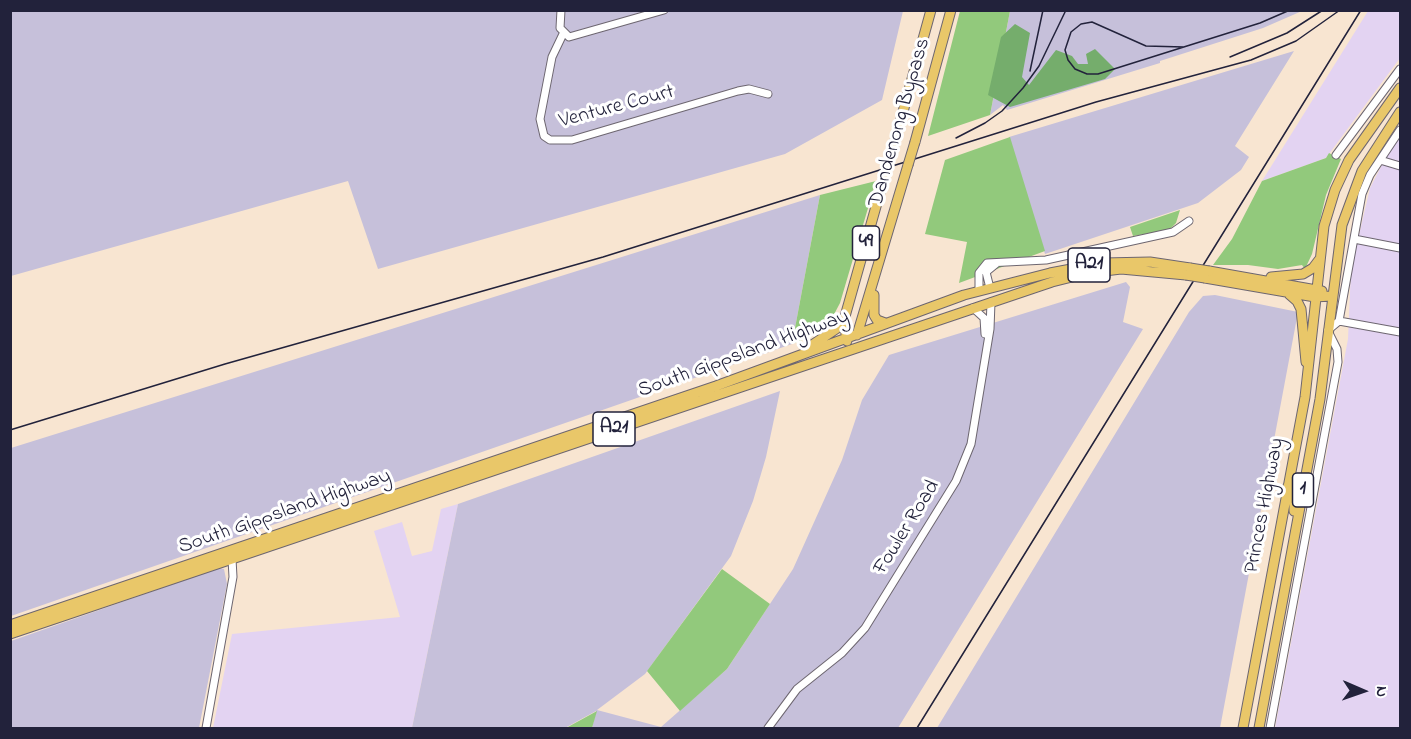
<!DOCTYPE html>
<style>
body{margin:0}
#map{position:relative;width:1411px;height:739px;overflow:hidden;background:#f8e5d1;font-family:"Indie Flower",sans-serif}
canvas{display:block}
.frame{position:absolute;inset:0;border:12px solid #22223b;pointer-events:none}
.north{position:absolute;left:1333px;top:661px;width:60px;height:60px;-webkit-text-stroke:4px #fff;paint-order:stroke;rotate:92deg;font-size:16px;font-weight:700;line-height:24px;text-align:center;color:#22223b}
.north::after{content:'';display:block;margin:auto;width:21px;height:27px;background:#22223b;clip-path:polygon(50% 0,100% 100%,50% 72%,0 100%)}
</style>
<div id="map">
<canvas width="1411" height="739"></canvas>
<div class="frame"></div>
<div class="north">N</div>
</div>
<script>
const context = document.querySelector('canvas').getContext('2d');
context.lineJoin = 'round';
function fillPath(path, color) {
  context.fillStyle = color;
  context.fill(path, 'evenodd');
}
function toPath(rows) {
  const path = new Path2D();
  for (const r of rows) {
    path.moveTo(r[0], r[1]);
    for (let i = 2; i < r.length; i += 2) path.lineTo(r[i], r[i + 1]);
  }
  return path;
}
function strokePath(path, color, width, dash) {
  context.strokeStyle = color;
  context.lineWidth = width;
  context.lineCap = dash ? 'butt' : 'round';
  context.setLineDash(dash || []);
  context.stroke(path);
}
function drawText(font, color, halo, rows, align = 'center') {
  context.font = font + ' "Indie Flower",sans-serif';
  context.lineWidth = 6;
  context.setLineDash([]);
  context.textBaseline = 'middle';
  context.strokeStyle = halo;
  context.fillStyle = color;
  for (const [text, x, y, turn = 0] of rows) {
    context.save();
    context.translate(x, y);
    context.rotate((+turn || 0) * Math.PI / 180);
    context.textAlign = isNaN(turn) ? turn : align;
    if (halo) context.strokeText(text, 0, 0);
    context.fillText(text, 0, 0);
    context.restore();
  }
}
fillPath(toPath([
 [1368,11,1400,11,1400,58,1326,158,1262,181],
 [1400,137,1400,728,1275,728,1348,339,1351,269,1370,188,1387,155],
 [458,504,412,728,213,728,232,634,400,617,374,531,402,522,412,556,432,551,441,509]
]), '#e3d3f2');
fillPath(toPath([
 [11,11,903,11,882,100,785,154,378,269,348,181,11,276],
 [1010,11,1302,11,1263,28,1160,61,1160,63,1007,110,1003,105,990,115],
 [1294,51,1235,146,1249,157,1241,170,1198,203,1045,254,1009,137],
 [820,195,792,344,11,616,11,448],
 [1126,282,1130,287,1123,322,1143,329,898,728,592,728,596,711,565,728,412,728,458,504,780,391,766,457,753,501,731,556,645,674,597,710,661,727,727,669,793,569,842,460,862,400,889,355],
 [1215,295,1298,312,1220,728,937,728,1189,312,1203,296],
 [219,568,224,569,227,584,199,728,11,728,11,641]
]), '#c6c0da');
fillPath(toPath([
 [960,11,1010,11,990,115,928,136],
 [1010,137,1045,251,959,283,967,242,925,234,945,160],
 [1329,153,1341,159,1326,195,1312,254,1305,269,1302,265,1278,269,1248,265,1213,265,1232,239,1262,181,1326,158],
 [876,181,840,303,830,322,817,334,792,344,820,195],
 [1180,210,1176,223,1169,230,1133,236,1130,227],
 [722,569,770,604,727,669,680,711,647,671],
 [597,711,592,728,565,728,566,728]
]), '#92c97c');
fillPath(toPath([
 [1015,24,1030,33,1022,77,1029,85,1056,50,1072,56,1078,64,1088,64,1086,54,1095,49,1115,69,1105,79,1010,107,988,95,1001,37]
]), '#75ad6c');
const minor = toPath([
 [561,10,560,28,569,37,664,10],
 [563,34,552,57,540,119,544,136,550,140,572,140,738,91,749,89,768,94],
 [1336,155,1400,69],
 [1380,160,1400,166],
 [1354,239,1400,248],
 [990,288,986,272,997,263],
 [979,291,979,273,987,263,1046,260,1173,232,1189,221],
 [973,308,984,318,985,334],
 [1339,321,1362,194,1370,175,1400,130],
 [1328,330,1339,321,1400,332],
 [206,728,233,577,232,559],
 [768,728,797,689,842,653,865,628,956,481,971,444,990,329,991,302],
 [1270,728,1338,362,1337,349,1328,331]
]);
const highway = toPath([
 [915,142,951,10],
 [893,148,931,10],
 [1209,271,1322,291],
 [1271,277,1303,274,1313,268,1319,260],
 [1205,278,1315,297,1331,296],
 [1289,294,1297,301,1301,309,1306,362],
 [874,295,874,315,877,320,885,323],
 [857,335,908,165],
 [847,341,844,320,886,171],
 [806,349,836,329,844,318],
 [1288,486,1294,493,1294,511],
 [10,625,716,386,964,295,1050,273,1103,263,1150,262,1190,268],
 [10,634,1052,282,1088,273,1121,269,1186,275],
 [1243,728,1305,397,1324,226,1335,190,1349,160,1400,88],
 [1259,728,1320,399,1342,225,1362,171,1400,112]
]);
strokePath(minor, '#6d6670', 9);
strokePath(highway, '#6d6670', 11);
strokePath(minor, '#fff', 7);
strokePath(highway, '#e9c769', 9);
strokePath(toPath([
 [1184,47,1146,46,1092,22,1081,24,1071,32,1065,50,1068,60,1075,69,1087,74,1098,74,1260,23,1290,10]
]), '#22223b', 1.5);
strokePath(toPath([
 [1230,57,1287,33,1323,10],
 [1030,71,1043,10],
 [956,138,985,123,1002,111,1023,88,1039,66,1066,10],
 [10,430,225,364,603,257,1096,102,1251,60,1296,41,1340,10],
 [917,728,1361,10]
]), '#22223b', 1.5);
const highwayBridge = toPath([
 [908,165,915,142],
 [886,171,893,148],
 [1190,268,1209,271],
 [1186,275,1205,278]
]);
strokePath(highwayBridge, '#6d6670', 11, []);
strokePath(highwayBridge, '#e9c769', 9);
for (const [x, y, w] of [
 [866,243,27],
 [1089,265,42],
 [614,429,42],
 [1303,490,21]
]) {
  const box = new Path2D();
  box.roundRect(x - w / 2, y - 17, w, 34, 4.5);
  context.fillStyle = '#fff';
  context.fill(box);
  strokePath(box, '#22223b', 1.5);
}
drawText('bold 20px', '#22223b', null, [
 ["49",866,243],
 ["A21",1089,265],
 ["A21",614,429],
 ["1",1303,490]
]);
drawText('21px', '#22223b', '#fff', [
 ["Venture Court",617,108,-15],
 ["Dandenong Bypass",901,123,-74],
 ["South Gippsland Highway",744,355,-20],
 ["Princes Highway",1266,506,-79],
 ["South Gippsland Highway",285,513,-19],
 ["Fowler Road",908,528,-58]
]);
</script>
